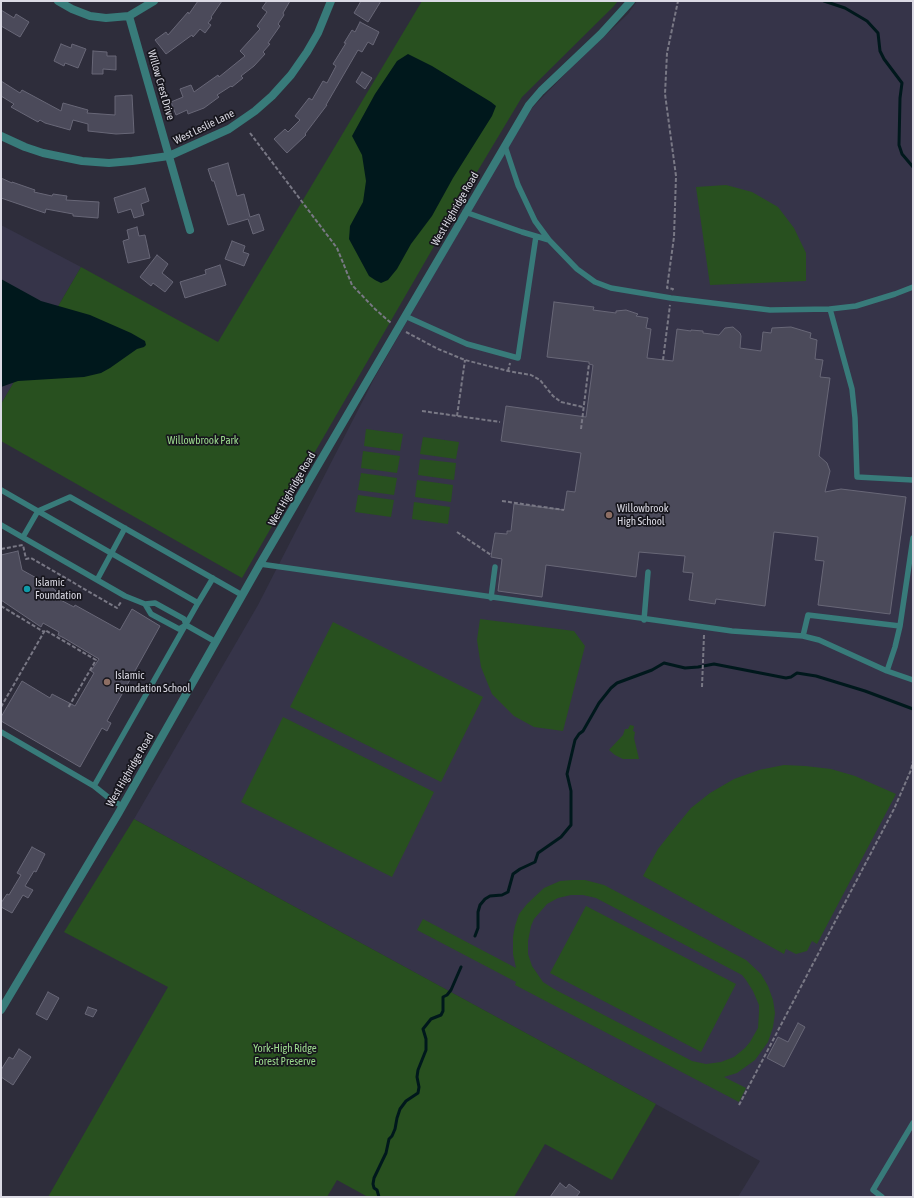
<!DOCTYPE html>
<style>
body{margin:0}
#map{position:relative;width:914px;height:1198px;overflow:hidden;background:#2e2d3b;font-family:"Asap Condensed",sans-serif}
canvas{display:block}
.frame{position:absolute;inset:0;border:2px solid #dbdae4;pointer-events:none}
</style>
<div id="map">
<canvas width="914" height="1198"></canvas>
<div class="frame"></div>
</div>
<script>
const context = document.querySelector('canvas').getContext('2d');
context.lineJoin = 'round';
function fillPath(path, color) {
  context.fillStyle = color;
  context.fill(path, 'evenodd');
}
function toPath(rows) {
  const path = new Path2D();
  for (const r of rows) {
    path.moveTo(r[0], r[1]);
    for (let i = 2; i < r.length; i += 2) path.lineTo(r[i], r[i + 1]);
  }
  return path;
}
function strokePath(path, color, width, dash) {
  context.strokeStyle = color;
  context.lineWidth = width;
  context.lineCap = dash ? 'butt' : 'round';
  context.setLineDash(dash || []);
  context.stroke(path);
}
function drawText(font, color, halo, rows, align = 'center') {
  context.font = font + ' "Asap Condensed",sans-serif';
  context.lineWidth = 3.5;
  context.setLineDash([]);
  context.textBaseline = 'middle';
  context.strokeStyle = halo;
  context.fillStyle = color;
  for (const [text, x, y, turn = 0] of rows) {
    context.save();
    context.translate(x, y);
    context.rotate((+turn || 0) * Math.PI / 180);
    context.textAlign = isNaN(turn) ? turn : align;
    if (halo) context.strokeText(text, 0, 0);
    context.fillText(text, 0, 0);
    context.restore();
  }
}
fillPath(toPath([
 [637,1,910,1,913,3,913,1197,738,1197,760,1161,134,819,258,605,375,377,491,175,532,108,572,67,628,14],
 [1,225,81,267,1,404]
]), '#363449');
fillPath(toPath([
 [422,1,618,1,613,7,522,97,477,172,242,578,1,441,1,404,81,267,218,342],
 [726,185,752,192,778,207,794,228,806,253,806,281,710,285,696,187],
 [366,429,403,434,400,451,364,446],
 [423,437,459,442,456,459,420,454],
 [363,451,400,456,397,473,361,468],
 [420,459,456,463,454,480,418,475],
 [361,473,397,478,394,495,358,490],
 [417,480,453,485,451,502,415,497],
 [358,495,394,500,391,517,355,512],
 [414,502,450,507,448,524,412,519],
 [480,619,574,631,585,646,563,731,534,727,514,716,492,694,481,667,477,640],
 [333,622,483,697,441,782,290,707],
 [283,717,434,792,392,877,241,802],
 [630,725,634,726,633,731,635,732,634,738,639,759,623,759,615,755,609,750,623,735,625,729,628,729],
 [784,765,805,766,831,769,855,776,896,794,817,944,812,941,807,951,796,954,786,949,784,954,643,876,658,849,673,830,691,808,710,793,734,779,759,770],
 [134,819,656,1104,612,1180,545,1144,514,1197,368,1197,337,1180,327,1197,48,1197,168,987,64,932],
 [573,880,585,880,604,885,746,960,761,974,768,986,773,1000,775,1013,773,1027,768,1042,755,1060,737,1073,724,1077,746,1088,739,1102,515,985,516,982,417,930,423,919,516,968,513,954,513,937,515,926,519,914,527,904,544,888,560,881],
 [571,895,583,895,596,898,742,975,746,980,753,991,759,1005,759,1012,758,1028,750,1042,745,1048,734,1057,721,1062,706,1064,692,1061,554,989,543,982,532,966,528,954,528,941,531,926,534,919,547,904,558,898],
 [586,906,736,984,701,1052,550,973]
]), '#28501f');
fillPath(toPath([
 [408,54,432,66,491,102,496,106,492,116,453,178,432,216,411,244,397,269,388,280,381,283,375,280,369,276,349,239,350,226,363,202,366,181,362,155,352,136,375,94,397,61],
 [1,279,41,301,90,315,131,333,145,341,146,345,144,347,137,349,110,368,101,373,84,377,18,381,1,387]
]), '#00181c');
strokePath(toPath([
 [824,1,845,8,867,21,878,33,880,51,884,59,902,83,900,98,899,145,902,154,913,167],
 [475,936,478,928,478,912,480,905,485,899,490,896,502,895,508,892,513,874,520,869,535,862,538,853,561,837,571,825,571,791,567,774,575,740,579,734,583,731,599,703,611,688,617,683,652,670,664,663,685,668,698,667,714,664,786,678,791,677,797,673,816,676,865,691,913,709],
 [379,1197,377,1190,374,1188,373,1184,374,1178,386,1153,389,1139,392,1136,395,1129,397,1118,400,1109,406,1101,418,1093,419,1087,417,1077,418,1070,426,1050,426,1039,423,1029,431,1019,441,1015,443,1011,443,997,447,995,451,990,461,967]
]), '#00181c', 3);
const building = toPath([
 [198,1,222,1,211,17,212,18,208,23,211,25,205,33,200,29,193,37,192,35,166,54,155,40,166,32,168,35,188,12,189,14,198,1],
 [267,1,290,1,283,13,284,15,278,24,280,26,268,43,270,44,263,52,265,54,254,66,241,76,243,78,232,87,231,86,217,95,219,97,204,108,188,114,187,110,176,115,171,102,183,97,180,89,191,85,194,92,218,75,219,77,245,56,240,51,260,29,257,26,267,12,262,8,267,1],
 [361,1,381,1,368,22,354,13,361,1],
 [1,10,14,18,16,14,29,22,20,37,1,26,1,10],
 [360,22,379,32,373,45,368,42,362,52,358,50,326,105,327,105,305,134,306,135,287,153,274,139,285,129,288,132,300,120,295,116,309,98,312,100,323,81,327,83,336,66,333,64,346,43,344,43,352,30,355,32,360,22],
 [61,44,71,48,72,44,86,49,78,68,65,63,64,66,54,61,61,44],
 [93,51,107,52,107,56,116,56,116,70,103,69,103,74,92,74,93,51],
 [362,72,372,78,365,89,356,82,362,72],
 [1,81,20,93,22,90,61,111,63,103,88,110,87,113,115,115,115,96,132,95,134,133,116,134,88,131,88,124,73,120,70,130,45,123,40,120,38,122,11,107,14,104,1,96,1,81],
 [228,163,237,196,244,194,250,217,259,214,264,230,253,234,248,219,228,225,214,181,212,181,208,169,228,163],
 [1,178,12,183,12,182,35,190,34,192,52,196,53,194,67,196,66,200,99,202,98,218,73,216,73,214,46,209,45,213,1,198,1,178],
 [145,188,149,201,141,204,144,215,134,218,131,209,118,213,114,198,145,188],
 [137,227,139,236,145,235,150,258,128,263,123,241,129,239,127,230,137,227],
 [232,241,245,246,243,252,249,254,244,266,225,259,232,241],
 [157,255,168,264,162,273,173,282,165,292,153,283,151,286,140,277,157,255],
 [220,265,226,285,185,298,180,282,206,274,205,270,220,265],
 [554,302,594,307,593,310,616,313,616,311,626,310,638,314,636,316,648,318,646,328,651,329,647,358,673,361,677,329,691,331,691,330,703,331,703,333,719,335,725,328,733,327,740,333,741,336,740,348,761,351,763,332,771,333,772,328,791,327,811,333,810,338,817,340,815,359,823,360,820,377,830,378,819,456,827,463,830,471,825,492,841,489,906,497,890,614,818,605,824,561,815,560,818,537,774,532,765,606,716,599,715,604,689,600,693,573,683,572,685,556,639,552,636,577,546,565,542,597,498,591,502,559,491,557,495,533,507,534,507,531,511,531,514,504,564,510,567,491,575,492,581,453,501,441,506,406,586,417,593,365,589,364,589,362,547,357,554,302],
 [18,551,22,570,49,585,56,591,53,596,74,607,75,605,120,630,132,609,160,626,107,721,111,723,107,731,102,728,80,767,1,721,1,717,22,681,50,698,52,694,75,706,94,673,91,671,99,659,64,638,58,635,59,632,43,623,41,627,1,600,1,555,18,551],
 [32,847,45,854,36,872,34,871,25,886,33,890,28,898,23,895,12,913,1,907,1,903,7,894,9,895,21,875,17,873,32,847],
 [48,992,59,998,47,1020,36,1014,48,992],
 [88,1007,97,1010,93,1017,85,1014,88,1007],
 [798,1023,805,1027,784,1067,767,1058,778,1037,788,1042,798,1023],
 [19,1049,31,1057,13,1085,1,1077,1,1070,9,1057,13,1059,19,1049],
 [560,1183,566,1188,569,1184,580,1192,576,1197,550,1197,560,1183]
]);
fillPath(building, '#4b4a5a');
strokePath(building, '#686777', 1);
strokePath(toPath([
 [250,133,337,248,352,285,375,309,391,323],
 [672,290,673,289,667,288,674,237,676,176,665,94,667,53,678,1],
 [406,332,438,349,465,360,508,371,531,375,540,380,553,396,561,402,583,407],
 [663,360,670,305],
 [508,371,510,363],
 [422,411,500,422],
 [457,416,465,360],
 [581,429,589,364],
 [502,501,564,510],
 [457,532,491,555],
 [1,549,23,545,26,559,31,558,117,608,121,602],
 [1,606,44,632,45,630,96,660,68,708],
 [702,687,704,635],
 [1,707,44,632],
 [739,1105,894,809,911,770,913,761]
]), '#797885', 2, [4, 2]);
strokePath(toPath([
 [505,146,518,185,535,221,549,240,577,269,595,282,611,288,671,298,770,310,830,309,856,306,895,294,913,287],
 [465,212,522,232,549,240],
 [830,309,852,389,855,418,857,477,913,480],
 [405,316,467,344,518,358,536,236],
 [1,490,198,603,94,786],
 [1,525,125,596,145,604,151,614,179,629,184,626],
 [23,537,38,511,70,497,242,595],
 [260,564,732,631,803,636,819,640,887,671,913,680],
 [97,580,125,528],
 [491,598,495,567],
 [198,603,213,578],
 [145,604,155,603,184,619,186,625,216,642],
 [644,620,648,572],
 [803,636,808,615,900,626,913,538],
 [887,671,895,647,900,626],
 [1,732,94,786,109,798,122,806],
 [882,1197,873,1190,913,1123]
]), '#387b7a', 5.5);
strokePath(toPath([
 [58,1,72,9,90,16,106,18,129,16,154,1],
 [129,16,190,230],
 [1,136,25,147,43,153,82,161,109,163,132,161,169,156,229,129,255,111,272,96,291,75,307,52,318,33,331,1],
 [1,1010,118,814,260,564,529,105,541,91,601,34,631,1]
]), '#387b7a', 8);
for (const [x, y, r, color] of [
 [609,515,4,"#8d6e63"],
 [27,589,4,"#0f9aa8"],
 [107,682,4,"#8d6e63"]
]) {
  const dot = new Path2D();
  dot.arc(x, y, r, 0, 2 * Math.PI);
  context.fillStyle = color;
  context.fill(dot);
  strokePath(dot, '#17161d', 1.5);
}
drawText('11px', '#dbdae4', '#17161d', [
 ["Willow Crest Drive",161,85,74],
 ["West Leslie Lane",204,127,-26],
 ["West Highridge Road",455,209,-60],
 ["West Highridge Road",292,489,-60],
 ["West Highridge Road",130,770,-60]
]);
drawText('11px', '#9bd98d', '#17161d', [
 ["Willowbrook Park",203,441],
 ["York-High Ridge",285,1049],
 ["Forest Preserve",285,1062]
]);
drawText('11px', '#dbdae4', '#17161d', [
 ["Willowbrook",617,509],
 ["High School",617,522],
 ["Islamic",35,583],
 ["Foundation",35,596],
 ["Islamic",115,676],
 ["Foundation School",115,689]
], 'left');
</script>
